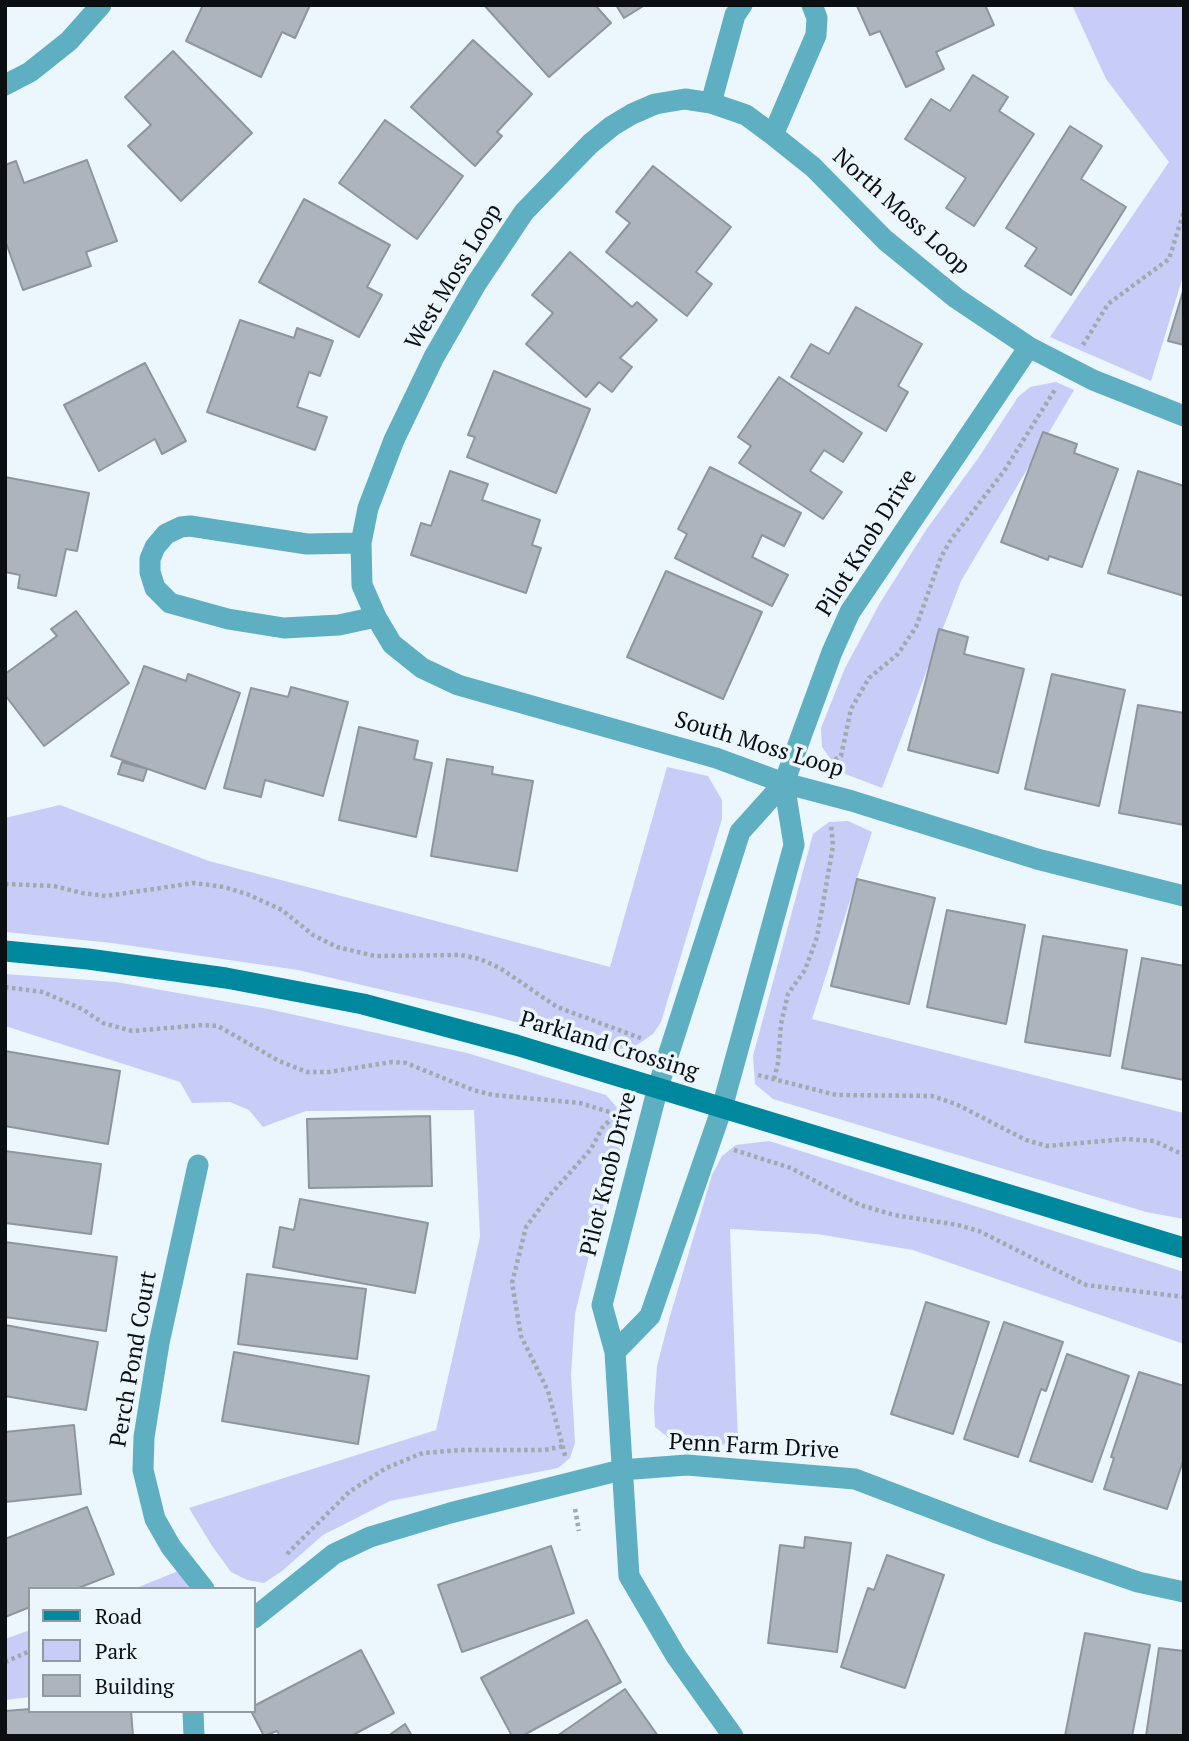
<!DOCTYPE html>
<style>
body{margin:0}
#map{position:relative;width:1189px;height:1741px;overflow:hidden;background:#ecf6fd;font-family:"PT Serif",serif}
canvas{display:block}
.frame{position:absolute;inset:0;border:7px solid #0b0f11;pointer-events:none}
.legend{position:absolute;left:28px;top:1587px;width:228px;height:126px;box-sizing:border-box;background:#ecf6fd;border:2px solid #929a9f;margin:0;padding:9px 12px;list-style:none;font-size:21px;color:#0b0f11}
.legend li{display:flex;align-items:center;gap:14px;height:35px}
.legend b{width:35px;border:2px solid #929a9f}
</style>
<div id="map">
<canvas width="1189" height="1741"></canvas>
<div class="frame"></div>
<ul class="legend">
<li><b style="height:9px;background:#00889e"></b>Road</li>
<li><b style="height:19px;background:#c7cdf7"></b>Park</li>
<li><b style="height:19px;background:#aeb4bd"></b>Building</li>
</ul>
</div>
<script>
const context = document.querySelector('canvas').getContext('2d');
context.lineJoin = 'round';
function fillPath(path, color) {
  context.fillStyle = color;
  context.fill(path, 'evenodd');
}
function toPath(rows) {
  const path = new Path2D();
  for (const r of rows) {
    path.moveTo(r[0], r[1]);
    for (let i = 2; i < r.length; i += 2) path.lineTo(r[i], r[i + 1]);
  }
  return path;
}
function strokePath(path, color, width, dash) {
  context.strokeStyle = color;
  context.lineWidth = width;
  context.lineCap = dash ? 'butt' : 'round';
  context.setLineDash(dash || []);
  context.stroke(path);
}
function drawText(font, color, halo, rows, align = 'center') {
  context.font = font + ' "PT Serif",serif';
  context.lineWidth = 7;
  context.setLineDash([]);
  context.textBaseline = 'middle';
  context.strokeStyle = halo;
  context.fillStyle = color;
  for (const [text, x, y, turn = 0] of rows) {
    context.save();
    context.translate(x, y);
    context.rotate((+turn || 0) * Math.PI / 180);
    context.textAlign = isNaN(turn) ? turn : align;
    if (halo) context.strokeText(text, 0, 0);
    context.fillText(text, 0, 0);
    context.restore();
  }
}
fillPath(toPath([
 [1072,5,1184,5,1184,273,1151,381,1050,337,1169,162,1106,79],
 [1056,382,1074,390,961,581,882,788,840,772,822,747,821,728,845,668,880,603,926,530,979,457,1018,397,1030,387],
 [667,767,708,776,722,800,722,819,661,1022,653,1034,634,1047,612,1050,494,1016,298,970,112,943,5,932,5,818,60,805,209,861,610,967],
 [848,821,872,832,812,1019,1184,1113,1184,1219,1146,1212,773,1099,755,1084,753,1056,813,834,829,822],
 [5,974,116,982,268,1009,467,1053,606,1095,620,1111,625,1135,592,1243,575,1314,571,1374,575,1443,570,1458,558,1468,390,1501,323,1535,282,1571,264,1583,247,1580,231,1572,212,1546,189,1508,436,1430,480,1237,474,1110,306,1111,263,1127,249,1110,230,1102,192,1103,180,1082,5,1026],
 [769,1141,1184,1272,1184,1344,913,1250,817,1234,730,1229,738,1443,691,1448,679,1446,655,1427,654,1408,657,1366,670,1316,712,1175,722,1156,736,1145],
 [178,1571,190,1589,134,1589],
 [30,1630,30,1697,5,1700,5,1639]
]), '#c7cdf7');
const building = toPath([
 [203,5,310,5,295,38,282,32,261,77,186,41,203,5],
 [484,5,595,5,611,23,549,77,484,5],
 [616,5,645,5,624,18,616,5],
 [859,5,985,5,994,25,936,52,944,69,906,87,880,31,870,35,857,6,859,5],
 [473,40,532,94,497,132,502,136,475,166,411,107,473,40],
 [173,51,252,133,181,201,128,146,151,125,125,97,173,51],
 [973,75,1008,97,999,111,1034,134,974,226,946,208,966,178,905,139,931,99,950,111,973,75],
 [385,120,463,176,417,239,339,183,385,120],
 [1070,126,1102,146,1081,179,1126,207,1071,295,1025,266,1037,248,1006,228,1070,126],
 [87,160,117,241,86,252,91,266,23,290,5,240,5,165,16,161,24,183,87,160],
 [653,166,731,227,696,272,712,284,687,316,606,252,630,223,616,212,653,166],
 [304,199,390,245,367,287,382,295,359,337,259,282,304,199],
 [570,252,632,307,637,302,657,320,620,358,632,367,612,392,599,382,586,397,526,344,553,313,532,295,570,252],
 [1184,288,1184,345,1168,341,1184,288],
 [856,307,922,344,898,386,908,392,886,431,791,377,811,344,829,354,856,307],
 [240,320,294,338,297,328,333,341,320,376,309,372,297,407,327,417,315,450,207,412,240,320],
 [145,363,186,441,162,454,155,439,99,471,64,405,145,363],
 [494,371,590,409,556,493,467,457,475,437,468,435,494,371],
 [779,377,862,433,843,462,824,450,810,471,842,492,823,519,739,463,751,446,738,437,779,377],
 [1043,432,1077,444,1074,453,1118,469,1082,567,1049,556,1048,560,1001,542,1043,432],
 [710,467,801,513,784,546,762,535,752,557,788,575,772,606,675,558,687,534,678,529,710,467],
 [450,471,488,484,482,500,540,520,532,545,541,548,526,593,411,555,421,523,431,526,450,471],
 [1138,471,1184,486,1184,596,1108,573,1138,471],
 [5,477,89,493,77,551,66,549,56,596,18,588,20,575,5,572,5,477],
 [666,571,762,612,723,699,627,657,666,571],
 [76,611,129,683,44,746,5,695,5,674,57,636,51,629,76,611],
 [939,629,968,637,964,654,1024,669,998,773,908,750,939,629],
 [144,666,186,681,188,674,240,693,205,789,111,756,144,666],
 [1052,674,1125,690,1099,806,1025,789,1052,674],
 [291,687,348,702,323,796,265,780,261,797,224,788,251,688,288,697,291,687],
 [1138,705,1184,713,1184,825,1119,813,1138,705],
 [359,727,418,741,414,759,432,763,416,837,339,820,359,727],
 [447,759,493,767,492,774,533,781,517,871,431,856,447,759],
 [122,762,147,769,143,781,118,774,122,762],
 [857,879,935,898,909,1004,831,986,857,879],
 [947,910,1025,925,1006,1024,927,1007,947,910],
 [1043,936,1127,950,1110,1056,1025,1042,1043,936],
 [1142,958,1184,966,1184,1080,1122,1068,1142,958],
 [5,1051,120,1071,108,1144,5,1126,5,1051],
 [430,1116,432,1186,309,1188,307,1119,430,1116],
 [5,1151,101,1164,91,1234,5,1223,5,1151],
 [300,1199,428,1223,415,1293,273,1267,280,1227,294,1230,300,1199],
 [5,1242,117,1257,106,1331,5,1317,5,1242],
 [247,1274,366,1289,357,1359,238,1344,247,1274],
 [926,1302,989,1322,953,1434,891,1414,926,1302],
 [1004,1322,1063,1342,1046,1391,1041,1389,1018,1457,964,1439,1004,1322],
 [5,1325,98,1342,86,1410,5,1396,5,1325],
 [234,1352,369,1376,358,1444,222,1421,234,1352],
 [1067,1354,1129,1376,1092,1482,1030,1461,1067,1354],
 [1139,1372,1184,1386,1184,1458,1167,1509,1104,1489,1114,1458,1111,1457,1139,1372],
 [74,1425,81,1494,5,1502,5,1432,74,1425],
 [87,1507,114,1574,76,1589,30,1589,30,1607,5,1617,5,1539,87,1507],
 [805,1537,851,1543,837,1652,768,1643,780,1545,804,1548,805,1537],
 [551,1546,574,1613,462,1652,438,1585,551,1546],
 [887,1555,944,1575,905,1688,841,1667,868,1588,874,1590,887,1555],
 [587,1620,621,1682,522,1736,512,1736,481,1678,587,1620],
 [1085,1633,1150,1645,1132,1736,1065,1736,1085,1633],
 [1159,1648,1184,1651,1184,1736,1146,1736,1159,1648],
 [361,1650,394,1713,351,1736,280,1736,277,1731,264,1736,251,1711,254,1711,254,1706,361,1650],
 [625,1689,658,1736,557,1736,625,1689],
 [30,1709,30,1711,131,1711,133,1736,5,1736,5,1711,30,1709],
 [405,1724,412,1736,388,1736,405,1724]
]);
fillPath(building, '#aeb4bd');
strokePath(building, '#8f959d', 2);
strokePath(toPath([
 [1083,345,1108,304,1169,259,1184,211],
 [828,770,828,764,841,756,851,709,869,678,898,654,916,627,941,557,950,541,1004,471,1056,388],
 [5,884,54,886,82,893,106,896,194,883,224,887,247,894,282,910,313,935,337,947,375,956,461,955,480,959,500,968,557,1007,643,1039],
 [5,987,43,992,82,1009,103,1023,132,1031,203,1025,218,1026,279,1061,307,1072,329,1072,392,1062,406,1063,473,1090,493,1095,580,1103,616,1114,602,1128,591,1149,549,1196,526,1227,512,1283,521,1336,548,1391,566,1459],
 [758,1075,836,1095,932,1096,956,1104,1026,1140,1047,1146,1125,1139,1154,1141,1184,1155],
 [774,1079,778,1063,781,1024,788,994,805,970,817,937,833,846,831,824],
 [734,1150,791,1168,860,1205,894,1215,958,1225,979,1231,1086,1285,1184,1297],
 [575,1509,579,1531],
 [287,1554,349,1492,386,1468,423,1453,461,1450,545,1450,564,1446],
 [5,1662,30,1651]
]), '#a1a9af', 4.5, [3.5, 3.5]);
strokePath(toPath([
 [5,85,30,72,69,41,101,5],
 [711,103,735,15,742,5],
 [773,135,816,35,817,18,812,5],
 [1184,416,1093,380,1029,347,956,298,885,240,813,167,773,135,746,115,711,103,685,99,655,104,632,114,612,126,590,144,524,212,476,284,434,357,394,440,368,508,361,543,362,585,376,617,392,644,422,668,458,685,716,758,784,783,852,801,1037,859,1184,896],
 [361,543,307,544,190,526,181,527,166,534,155,547,150,559,150,572,155,588,170,603,228,619,284,628,339,625,376,617],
 [198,1165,159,1343,144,1437,143,1470,155,1519,171,1547,204,1589],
 [615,1352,650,1316,722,1108,794,845,784,783],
 [254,1618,334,1554,370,1537,450,1513,621,1470,687,1465,855,1479,994,1532,1138,1582,1184,1592],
 [193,1711,194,1736],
 [733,1736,676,1656,629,1576,615,1352,602,1305,658,1087,740,832,784,783,832,652,850,612,1029,347]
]), '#5dafc1', 21);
strokePath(toPath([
 [5,951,88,959,226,978,363,1004,516,1045,1184,1248]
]), '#00889e', 21);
drawText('23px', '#0b0f11', '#ecf6fd', [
 ["North Moss Loop",901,212,42],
 ["West Moss Loop",454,277,-59],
 ["Pilot Knob Drive",867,543,-58],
 ["South Moss Loop",759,745,17],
 ["Parkland Crossing",609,1046,17],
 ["Pilot Knob Drive",609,1174,-76],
 ["Perch Pond Court",134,1359,-80],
 ["Penn Farm Drive",754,1447,3]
]);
</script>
